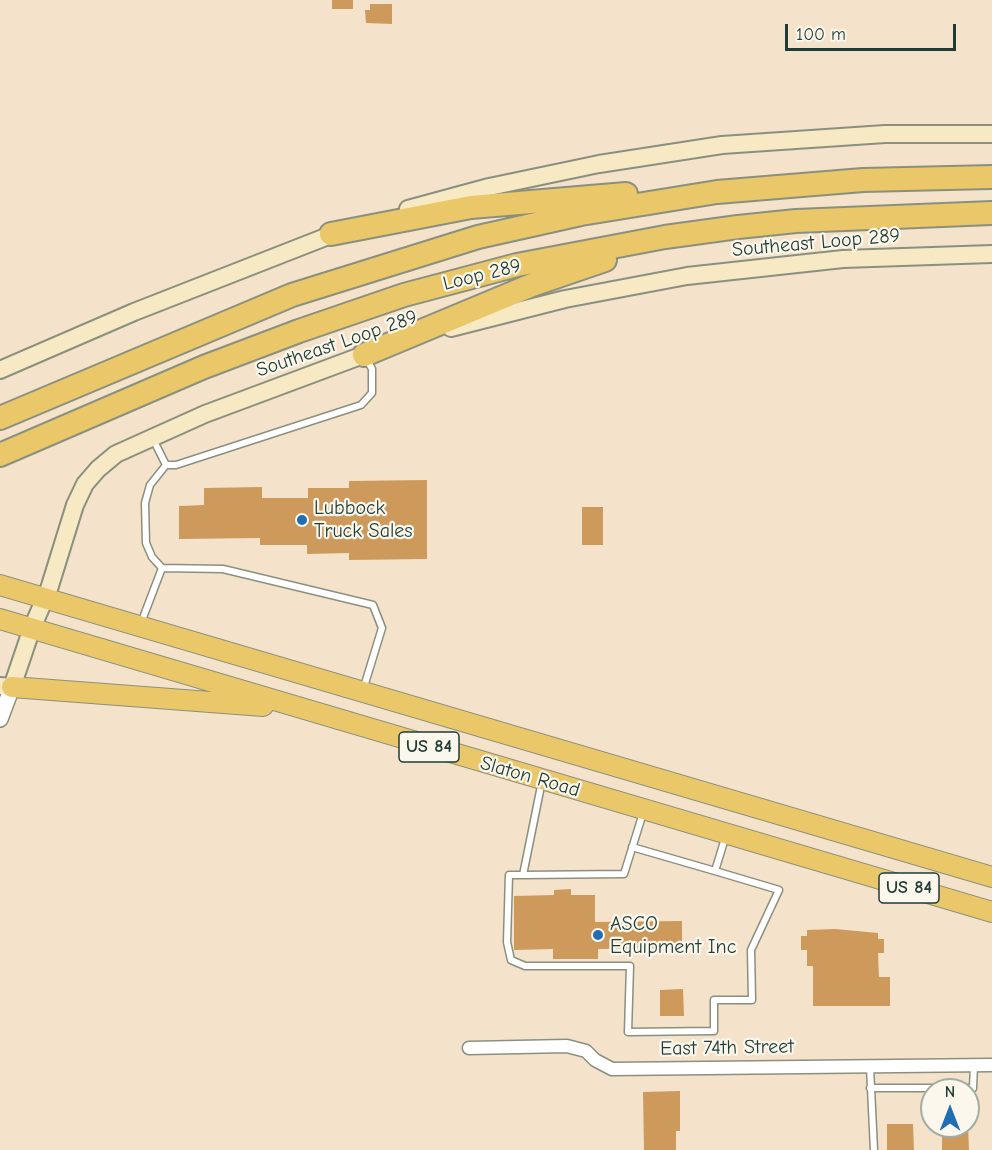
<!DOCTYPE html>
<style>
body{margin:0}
#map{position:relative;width:992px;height:1150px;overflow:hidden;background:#f5e2ca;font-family:"Comic Neue",sans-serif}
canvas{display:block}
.north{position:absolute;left:920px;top:1078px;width:60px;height:60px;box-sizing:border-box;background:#fbf7ec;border:2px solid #a3ada2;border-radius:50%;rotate:0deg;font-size:16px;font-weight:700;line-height:24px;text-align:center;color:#1f3d34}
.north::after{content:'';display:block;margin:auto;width:21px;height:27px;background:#1f6fb2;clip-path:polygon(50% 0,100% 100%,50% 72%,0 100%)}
.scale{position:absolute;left:785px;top:24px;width:171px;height:27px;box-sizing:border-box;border:3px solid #1f3d34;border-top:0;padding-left:8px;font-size:18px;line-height:21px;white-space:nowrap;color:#1f3d34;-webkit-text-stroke:4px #fbf7ec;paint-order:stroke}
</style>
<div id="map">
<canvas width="992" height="1150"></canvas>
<div class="north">N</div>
<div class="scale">100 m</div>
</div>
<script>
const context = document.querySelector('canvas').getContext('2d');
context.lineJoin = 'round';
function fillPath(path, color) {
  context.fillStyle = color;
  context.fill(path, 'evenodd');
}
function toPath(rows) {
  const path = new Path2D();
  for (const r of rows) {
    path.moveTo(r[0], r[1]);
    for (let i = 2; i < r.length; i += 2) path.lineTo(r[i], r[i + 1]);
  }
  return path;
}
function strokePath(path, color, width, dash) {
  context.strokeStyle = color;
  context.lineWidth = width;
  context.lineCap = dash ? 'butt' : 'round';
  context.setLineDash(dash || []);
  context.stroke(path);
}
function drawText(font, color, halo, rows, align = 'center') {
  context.font = font + ' "Comic Neue",sans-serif';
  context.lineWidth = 4.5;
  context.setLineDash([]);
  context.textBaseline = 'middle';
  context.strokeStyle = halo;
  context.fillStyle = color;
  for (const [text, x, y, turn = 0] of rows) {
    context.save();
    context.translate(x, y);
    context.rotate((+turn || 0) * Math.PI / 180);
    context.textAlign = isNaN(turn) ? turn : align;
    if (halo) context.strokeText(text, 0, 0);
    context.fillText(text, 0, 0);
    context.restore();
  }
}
fillPath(toPath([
 [332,0,353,0,353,9,332,9],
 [370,4,392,4,392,24,366,23,365,10,370,10],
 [427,480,427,559,349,560,349,553,307,554,307,545,260,545,260,538,179,539,179,506,204,505,204,488,262,487,262,498,308,498,308,488,349,488,349,481],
 [582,507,603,507,603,545,582,545],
 [571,889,571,895,595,895,595,922,682,921,682,948,598,949,598,959,553,959,553,949,514,950,514,896,554,895,554,890],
 [835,929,878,933,878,939,884,939,884,953,878,953,879,977,890,977,890,1006,813,1006,813,966,807,966,807,950,801,950,801,936,807,936,807,930],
 [683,989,684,1016,660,1016,660,990],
 [680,1091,680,1131,676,1131,676,1150,644,1150,643,1092],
 [887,1124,913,1124,914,1150,887,1150],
 [942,1126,968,1126,969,1150,942,1150]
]), '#cd9a5c');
const service = toPath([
 [153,439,166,465,176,465,361,405,372,393,372,369,366,358],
 [166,465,150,485,145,503,146,543,152,557,162,568,223,569,373,605,382,628,363,690],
 [141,623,162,568],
 [542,781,523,875,509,875,507,942,511,960,525,966,630,966,628,1032,714,1031,714,1000,752,1000,751,950,779,890,715,871,726,835],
 [632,847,715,871],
 [523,875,624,874,643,813],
 [870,1067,874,1150],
 [870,1088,973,1088,974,1065]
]);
const minor = toPath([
 [469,1048,567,1046,586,1051,595,1060,612,1069,992,1065]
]);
const tertiary = toPath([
 [0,719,12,687]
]);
const secondary = toPath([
 [408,209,489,187,599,164,722,145,885,134,992,134],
 [451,328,565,299,687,276,843,259,992,254],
 [0,370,134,312,341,231],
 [0,686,12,687,32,628,49,589,75,505,85,484,98,469,116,454,205,414,374,351]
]);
const trunk = toPath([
 [0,585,992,877],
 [0,619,992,912],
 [12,687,263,706]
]);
const motorway = toPath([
 [331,234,471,207,626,194],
 [364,355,532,285,605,260],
 [0,418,292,295,478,237,581,214,717,192,863,180,992,177],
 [0,455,204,367,299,331,404,295,517,265,665,237,738,227,796,221,992,213]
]);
strokePath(service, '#8a907f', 9);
strokePath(minor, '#8a907f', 15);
strokePath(tertiary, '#8a907f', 18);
strokePath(secondary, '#8a907f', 20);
strokePath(trunk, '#8a907f', 22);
strokePath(motorway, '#8a907f', 26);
strokePath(service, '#fff', 6);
strokePath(minor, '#fff', 12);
strokePath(tertiary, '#fff', 15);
strokePath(secondary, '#f7e9c3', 16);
strokePath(trunk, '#eac769', 20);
strokePath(motorway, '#eac769', 22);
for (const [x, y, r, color] of [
 [302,520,6,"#1f6fb2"],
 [598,935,6,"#1f6fb2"]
]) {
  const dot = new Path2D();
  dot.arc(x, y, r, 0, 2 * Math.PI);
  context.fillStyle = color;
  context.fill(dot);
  strokePath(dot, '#fbf7ec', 2);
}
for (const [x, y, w] of [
 [429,747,60],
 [909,888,60]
]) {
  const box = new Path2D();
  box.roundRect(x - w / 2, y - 15, w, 30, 4.5);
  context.fillStyle = '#fbf7ec';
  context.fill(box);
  strokePath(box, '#1f3d34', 1.5);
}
drawText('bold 18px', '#1f3d34', null, [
 ["US 84",429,747],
 ["US 84",909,888]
]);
drawText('20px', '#1f3d34', '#fbf7ec', [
 ["Southeast Loop 289",816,243,-5],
 ["Loop 289",482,275,-14],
 ["Southeast Loop 289",337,344,-19],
 ["Slaton Road",530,777,16],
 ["East 74th Street",727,1048,-1]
]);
drawText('20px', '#1f3d34', '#fbf7ec', [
 ["Lubbock",314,508],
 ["Truck Sales",314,531],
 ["ASCO",610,924],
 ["Equipment Inc",610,947]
], 'left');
</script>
